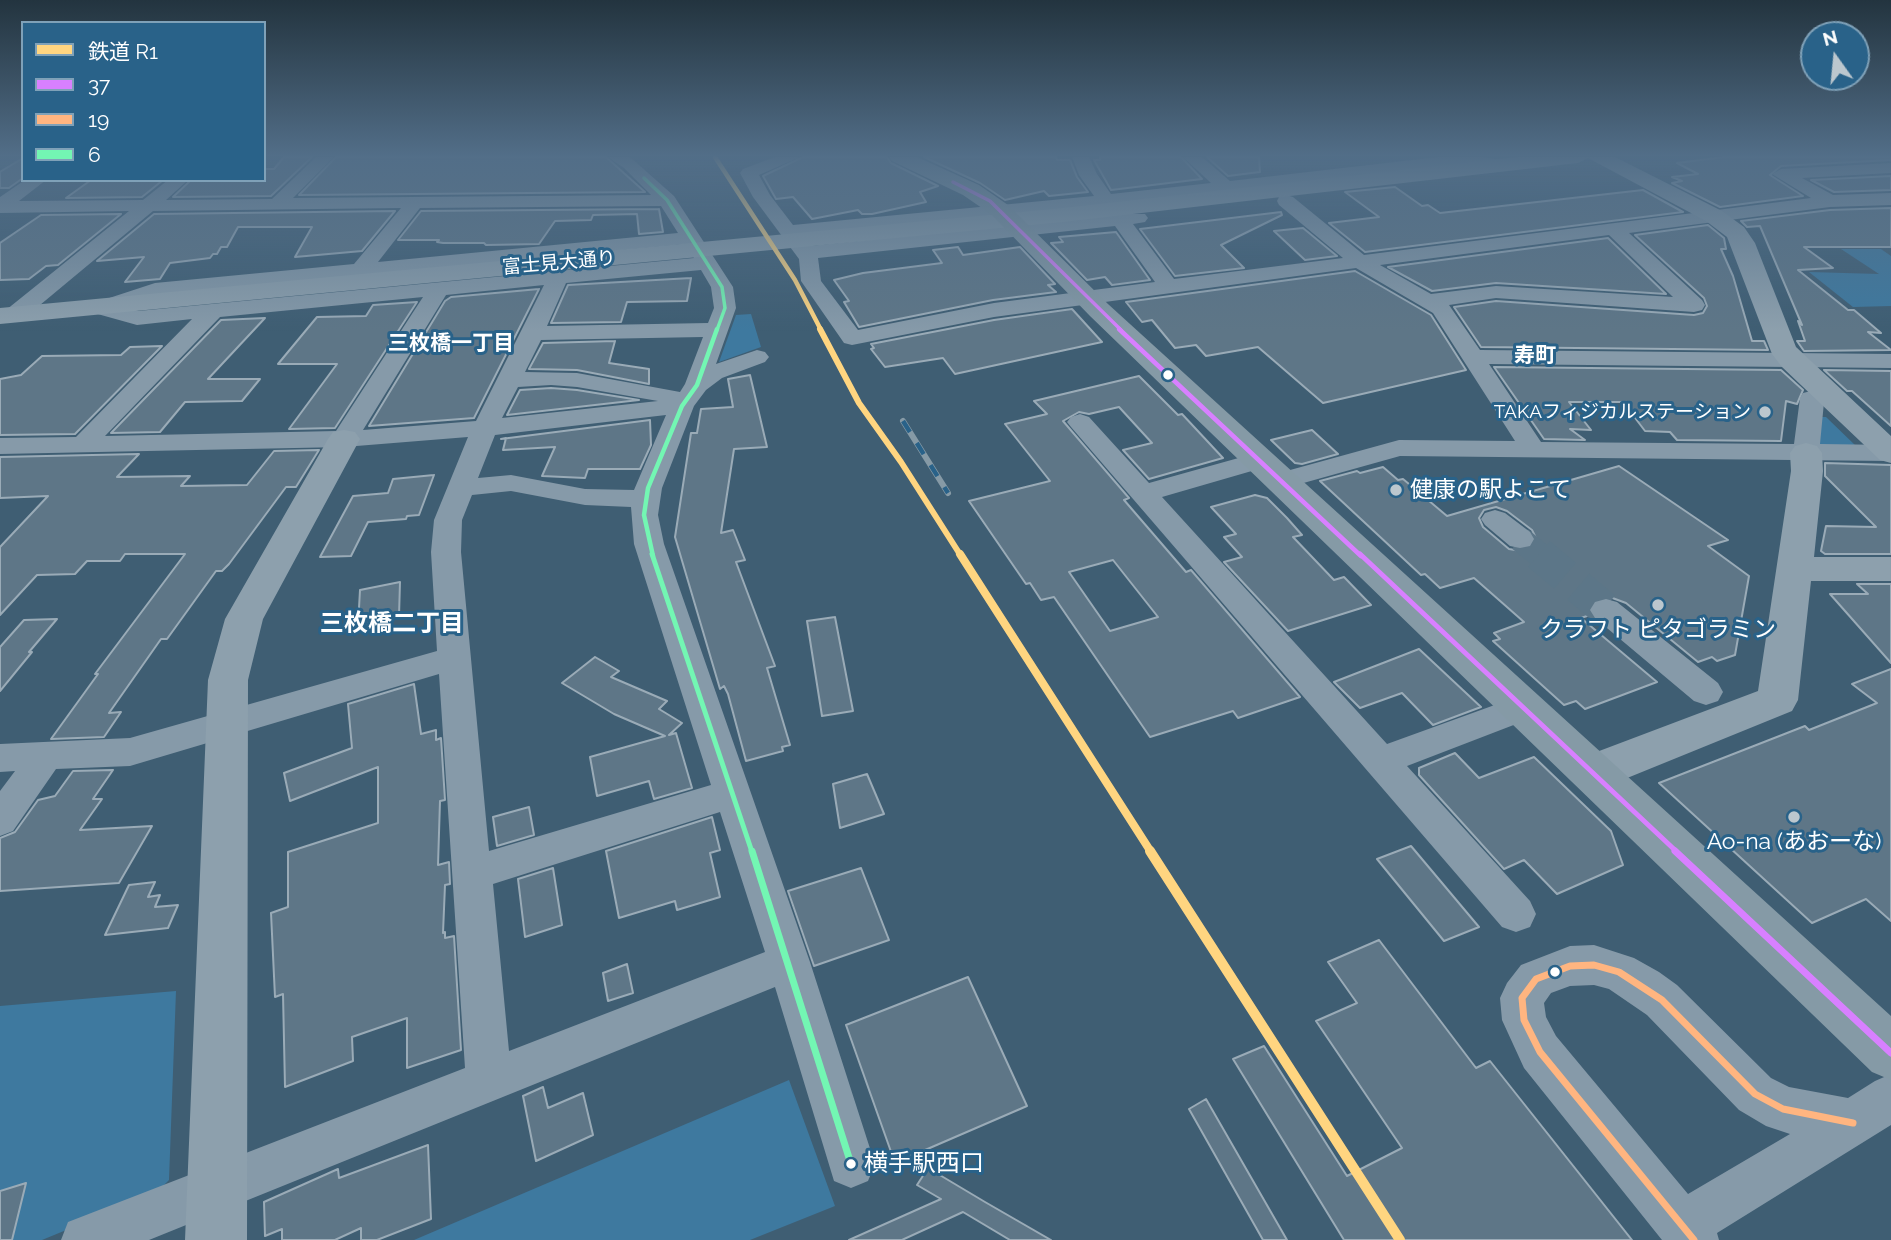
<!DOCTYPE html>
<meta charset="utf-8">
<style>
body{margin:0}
#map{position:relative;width:1891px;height:1240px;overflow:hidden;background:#3f5e73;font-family:Raleway,"Noto Sans JP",sans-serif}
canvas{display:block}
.legend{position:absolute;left:21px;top:21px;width:245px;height:161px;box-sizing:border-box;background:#296289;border:2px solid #7fa1b8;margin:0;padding:9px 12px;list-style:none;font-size:21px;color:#fff}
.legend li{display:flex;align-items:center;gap:14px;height:35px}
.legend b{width:35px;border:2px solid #7fa1b8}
.north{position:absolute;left:1800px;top:21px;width:70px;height:70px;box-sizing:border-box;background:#296289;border:2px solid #7fa1b8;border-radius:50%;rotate:345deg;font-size:19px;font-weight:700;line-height:28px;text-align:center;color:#fff}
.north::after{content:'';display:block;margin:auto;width:24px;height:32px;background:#bcc7ce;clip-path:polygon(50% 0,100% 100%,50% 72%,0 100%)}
</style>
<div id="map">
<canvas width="1891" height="1240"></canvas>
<ul class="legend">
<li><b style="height:9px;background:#ffd580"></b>鉄道 R1</li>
<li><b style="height:9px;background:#d880ff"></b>37</li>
<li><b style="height:9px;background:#ffb580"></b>19</li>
<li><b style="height:9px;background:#73f6b3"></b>6</li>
</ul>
<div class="north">N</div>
</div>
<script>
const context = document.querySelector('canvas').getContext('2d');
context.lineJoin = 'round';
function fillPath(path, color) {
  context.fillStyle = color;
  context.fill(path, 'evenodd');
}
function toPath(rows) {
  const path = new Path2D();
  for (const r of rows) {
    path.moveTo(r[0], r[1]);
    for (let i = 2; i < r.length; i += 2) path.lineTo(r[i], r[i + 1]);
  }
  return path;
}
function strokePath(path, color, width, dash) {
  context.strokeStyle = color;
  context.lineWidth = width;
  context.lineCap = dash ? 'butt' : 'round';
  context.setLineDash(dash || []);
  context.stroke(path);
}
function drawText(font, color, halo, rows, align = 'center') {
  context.font = font + ' Raleway,"Noto Sans JP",sans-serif';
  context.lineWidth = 6;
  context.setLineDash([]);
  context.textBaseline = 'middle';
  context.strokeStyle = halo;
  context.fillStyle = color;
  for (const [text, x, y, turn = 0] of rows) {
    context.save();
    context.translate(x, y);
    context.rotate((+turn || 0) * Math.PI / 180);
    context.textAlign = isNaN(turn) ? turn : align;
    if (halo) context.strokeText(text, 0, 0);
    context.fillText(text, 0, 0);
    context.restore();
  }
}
fillPath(toPath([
 [1841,249,1881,249,1891,256,1891,306,1853,307,1809,272,1879,274],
 [751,314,761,347,719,362,736,315],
 [1816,417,1826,417,1856,446,1813,445],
 [176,991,169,1180,156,1193,42,1240,0,1240,0,1006],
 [789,1080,835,1206,750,1240,414,1240]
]), '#3e799f');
const building = toPath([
 [284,157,312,157,271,196,173,197,191,180,264,180,264,169,274,169,284,157],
 [336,157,606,157,645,192,299,195,336,157],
 [803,157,887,157,891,163,938,186,920,192,926,202,872,214,862,214,858,210,812,219,793,197,776,199,763,176,803,157],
 [924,157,1056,157,1057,160,1070,160,1077,177,1088,192,1049,196,1044,191,1005,200,980,183,924,157],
 [1100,157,1181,157,1202,179,1111,190,1094,160,1100,160,1100,157],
 [1207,157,1259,157,1260,172,1228,176,1207,157],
 [1724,157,1891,157,1891,160,1781,166,1770,175,1803,196,1720,207,1672,183,1682,181,1672,177,1698,174,1677,163,1724,157],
 [23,158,23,178,9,188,0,188,0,172,23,158],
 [1891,176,1891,190,1834,192,1811,180,1891,176],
 [91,180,163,180,142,197,66,198,91,180],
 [1395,187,1422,206,1428,205,1440,213,1643,190,1683,212,1365,252,1329,223,1379,217,1345,192,1395,187],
 [1891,208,1891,247,1804,247,1833,268,1798,270,1848,310,1854,310,1881,333,1868,332,1891,350,1804,351,1797,341,1805,341,1798,321,1802,325,1760,226,1747,227,1741,221,1830,210,1891,208],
 [659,209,663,232,639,234,637,214,593,215,591,220,555,221,539,244,486,245,484,243,443,243,437,242,439,240,398,240,421,211,659,209],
 [395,211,362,251,295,257,312,227,238,227,227,247,221,247,217,254,213,254,210,258,170,263,160,279,125,282,144,257,97,261,154,214,395,211],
 [1281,212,1282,215,1221,245,1244,268,1175,276,1140,229,1281,212],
 [121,214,58,265,46,266,29,279,0,280,0,243,41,215,121,214],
 [1708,225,1724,238,1726,249,1721,249,1733,276,1752,341,1764,341,1768,350,1481,347,1454,307,1496,301,1694,315,1703,313,1707,306,1704,298,1635,235,1708,225],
 [1303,228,1337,256,1305,260,1274,231,1303,228],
 [1116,232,1150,280,1112,285,1105,277,1087,280,1051,243,1063,242,1059,237,1116,232],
 [1608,238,1666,294,1496,283,1432,291,1388,267,1608,238],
 [958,247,963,255,1020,247,1055,284,1048,285,1056,292,993,300,859,327,844,302,849,301,834,280,863,273,942,263,933,250,958,247],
 [1355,271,1431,315,1466,370,1323,403,1258,347,1206,356,1196,345,1175,348,1152,320,1142,322,1126,302,1355,271],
 [691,278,687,301,627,302,621,322,551,323,568,285,691,278],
 [539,289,474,418,369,426,445,301,451,297,539,289],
 [417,302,335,428,289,429,337,364,278,364,317,317,366,316,373,305,417,302],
 [1072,309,1102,342,955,374,943,358,885,367,871,349,874,348,871,344,994,320,1072,309],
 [265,318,208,379,260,379,242,401,185,402,160,432,111,433,221,320,265,318],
 [615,341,609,363,649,369,649,384,577,370,529,369,543,343,615,341],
 [162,346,75,434,0,435,0,379,21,375,42,356,121,355,130,347,162,346],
 [1494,367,1781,370,1803,390,1797,404,1786,401,1781,441,1677,440,1670,432,1645,431,1623,402,1569,402,1591,430,1570,429,1585,440,1544,439,1494,367],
 [1824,370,1891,371,1891,426,1852,391,1847,391,1824,370],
 [750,375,767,447,734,449,721,533,733,530,745,560,736,562,775,666,767,668,790,745,782,747,783,751,746,761,728,694,724,686,720,689,675,537,691,433,697,433,701,409,733,407,728,379,750,375],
 [1139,376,1178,415,1182,414,1223,458,1149,479,1123,450,1152,443,1119,407,1089,414,1079,412,1063,421,1129,498,1124,500,1186,572,1191,570,1300,697,1238,718,1233,711,1150,737,1054,597,1041,600,1030,583,1026,584,969,501,1050,481,1005,424,1047,414,1034,401,1139,376],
 [1113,560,1158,617,1110,631,1069,572,1113,560],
 [551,388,577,390,639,400,507,415,520,390,551,388],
 [650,420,651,445,640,469,588,469,585,478,542,476,555,447,503,450,506,438,501,439,650,420],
 [1312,430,1338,454,1302,464,1295,463,1271,440,1312,430],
 [319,450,296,487,286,487,229,564,222,571,216,571,167,639,161,639,109,713,121,712,104,737,51,739,98,674,95,674,185,554,125,554,120,561,87,561,75,574,37,575,0,615,0,547,48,496,0,498,0,457,139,454,117,477,190,476,181,486,247,485,274,451,319,450],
 [1825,463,1891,465,1891,554,1825,554,1821,551,1826,526,1876,527,1825,476,1825,463],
 [1619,466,1728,540,1708,546,1749,576,1735,655,1717,661,1712,657,1698,662,1626,603,1607,596,1593,601,1588,609,1590,615,1581,618,1657,682,1585,709,1576,701,1564,705,1493,641,1500,639,1494,633,1524,622,1474,578,1440,588,1425,574,1421,575,1320,481,1357,471,1360,473,1383,467,1398,480,1403,479,1447,516,1619,466],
 [1496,507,1507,511,1532,530,1536,538,1532,547,1521,551,1509,549,1483,527,1479,518,1484,510,1496,507],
 [434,475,419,515,407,516,406,519,368,522,351,556,320,557,353,496,388,493,393,479,434,475],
 [1255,495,1267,498,1287,518,1302,535,1293,537,1334,580,1344,577,1371,605,1288,631,1224,562,1242,557,1224,537,1236,534,1211,507,1255,495],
 [400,582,399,616,358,626,360,590,400,582],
 [1857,584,1891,584,1891,663,1830,594,1868,594,1857,584],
 [835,617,853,711,822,716,807,621,835,617],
 [57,619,29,652,32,652,0,691,0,647,24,620,57,619],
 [1419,649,1481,707,1433,725,1402,693,1360,708,1334,682,1419,649],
 [595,657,619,671,611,677,667,701,659,709,682,723,669,735,676,733,692,788,654,799,649,781,597,796,590,757,665,736,614,714,562,683,595,657],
 [1891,669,1891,921,1866,899,1812,923,1659,783,1805,726,1809,730,1877,703,1852,684,1891,669],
 [414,684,421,734,436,730,436,740,441,738,445,800,440,801,438,865,449,862,450,884,445,885,443,933,445,932,445,938,454,936,461,1050,407,1068,407,1018,352,1037,353,1061,285,1087,283,994,275,997,271,913,288,907,288,852,378,823,378,767,290,801,284,773,352,748,348,704,414,684],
 [1455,753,1479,778,1534,757,1611,831,1623,865,1557,894,1524,860,1504,869,1419,775,1419,768,1455,753],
 [113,770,93,799,102,799,80,830,152,826,119,883,0,891,0,838,15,832,38,800,55,796,73,771,113,770],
 [867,774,884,814,840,828,833,784,867,774],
 [529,807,534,835,497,846,493,817,529,807],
 [712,817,720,850,710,853,720,897,677,910,675,901,619,918,606,851,712,817],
 [1411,846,1479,927,1444,941,1377,859,1411,846],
 [553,868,562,925,525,937,518,879,553,868],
 [861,868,889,940,814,966,788,891,861,868],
 [155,882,148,897,160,895,155,907,178,905,168,928,105,935,129,885,155,882],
 [1379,940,1476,1068,1490,1061,1632,1240,1344,1240,1233,1059,1264,1046,1347,1176,1402,1148,1316,1021,1357,1003,1328,962,1379,940],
 [627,964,633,993,608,1001,603,973,627,964],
 [968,977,1027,1106,895,1163,846,1025,968,977],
 [543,1087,548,1108,583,1093,593,1135,536,1161,523,1096,543,1087],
 [1206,1099,1287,1240,1263,1240,1189,1109,1206,1099],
 [428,1145,431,1219,377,1240,361,1240,361,1228,335,1240,282,1240,282,1229,265,1236,264,1202,338,1169,339,1178,428,1145],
 [928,1168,985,1202,1051,1240,1010,1240,963,1212,902,1240,849,1240,941,1199,917,1185,928,1168],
 [26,1183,12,1240,0,1240,0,1191,26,1183]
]);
fillPath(building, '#5e7687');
strokePath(building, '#9aabb7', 2);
strokePath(toPath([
 [1520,539,1541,556]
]), '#5c7688', 25, [25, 13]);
strokePath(toPath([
 [1539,554,1606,610]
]), '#5c7688', 34, [34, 17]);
fillPath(toPath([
 [316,157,334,157,293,198,651,195,624,168,608,157,630,157,674,196,733,287,736,308,716,364,757,350,765,352,769,357,765,362,722,378,706,390,694,406,662,488,658,515,664,544,810,962,875,1164,868,1181,851,1188,834,1181,775,987,149,1240,61,1240,68,1222,465,1068,439,674,130,766,56,769,13,831,0,836,0,791,15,771,0,772,0,744,130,738,437,651,431,552,434,520,468,437,344,447,0,454,0,438,76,437,192,319,137,325,94,313,91,308,94,303,155,283,354,264,401,208,153,211,22,320,14,322,6,320,3,315,6,310,129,211,0,213,0,197,25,180,46,180,19,201,143,200,168,180,188,180,166,200,272,199,316,157],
 [661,206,678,233,378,262,420,208,661,206],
 [685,244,694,258,138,311,124,307,158,295,685,244],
 [701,270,711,287,714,308,708,323,547,326,566,283,701,270],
 [544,285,476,421,363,430,446,295,544,285],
 [423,297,336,431,105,436,220,317,423,297],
 [703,337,685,384,680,392,577,373,525,372,541,340,703,337],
 [551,385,577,387,658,401,502,418,518,387,551,385],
 [666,415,634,490,585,489,511,475,478,478,495,435,666,415],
 [511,491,585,505,631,507,634,544,711,785,489,851,461,552,462,520,472,495,511,491],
 [720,812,765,952,509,1051,493,884,720,812],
 [775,157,800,157,759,175,770,195,793,225,1094,196,1079,175,1072,157,1089,157,1097,174,1111,194,1211,183,1183,157,1202,157,1230,181,1438,157,1482,157,1513,162,1516,166,1507,171,1462,165,1119,204,1126,214,1145,214,1148,218,1145,222,1133,224,1174,279,1343,258,1279,205,1277,201,1279,197,1286,195,1293,197,1364,255,1811,198,1772,174,1781,169,1891,163,1891,173,1802,178,1833,195,1891,193,1891,205,1830,207,1629,233,1702,300,1705,305,1702,310,1694,312,1496,298,1449,305,1480,350,1891,354,1891,368,1489,364,1541,442,1794,444,1800,398,1803,393,1827,387,1836,389,1839,394,1836,399,1824,402,1820,444,1891,445,1891,461,1400,456,1282,489,1272,487,1268,481,1272,475,1399,440,1515,441,1433,313,1356,268,994,317,852,345,844,343,801,281,799,259,753,197,740,173,743,169,775,157],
 [1101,206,1108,215,810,246,801,235,1101,206],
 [1115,226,1155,282,994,303,858,330,821,281,818,258,1115,226],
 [1609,235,1673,297,1496,286,1431,294,1380,265,1609,235],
 [1080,414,1089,417,1149,483,1260,452,1269,454,1273,460,1269,466,1162,497,1387,744,1525,694,1537,698,1542,707,1537,716,1407,766,1530,901,1536,914,1530,927,1516,932,1502,927,1071,427,1067,422,1071,417,1080,414],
 [1495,510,1505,513,1530,532,1534,539,1530,546,1520,548,1510,546,1485,525,1481,519,1485,513,1495,510],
 [1606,599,1617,602,1718,683,1723,692,1718,701,1706,705,1694,701,1595,618,1590,610,1595,602,1606,599],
 [1594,945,1634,958,1659,972,1677,985,1771,1078,1789,1087,1848,1098,1875,1081,1891,1074,1891,1125,1717,1233,1719,1240,1662,1240,1524,1068,1502,1020,1500,998,1507,983,1521,965,1570,946,1594,945],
 [1594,985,1609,989,1647,1015,1739,1110,1766,1126,1790,1134,1688,1194,1556,1036,1546,1017,1544,1003,1551,993,1570,986,1594,985]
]), '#869aa9');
fillPath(toPath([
 [1517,157,1615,157,1722,211,1744,227,1755,243,1796,347,1891,436,1891,463,1880,460,1782,367,1772,354,1727,237,1706,221,1588,158,1578,163,1063,222,0,324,0,308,1063,208,1517,157],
 [344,430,355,432,360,439,263,619,248,680,247,1240,185,1240,208,680,225,619,328,439,333,432,344,430],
 [1806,443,1817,446,1822,453,1823,471,1814,557,1891,557,1891,581,1811,581,1798,700,1792,711,1610,785,1594,790,1578,785,1572,772,1578,759,1758,691,1791,471,1790,453,1795,446,1806,443]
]), '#8da0ad');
fillPath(toPath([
 [889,157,917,157,979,185,1008,205,1108,304,1891,1016,1891,1080,1872,1072,1090,316,992,215,963,195,892,161,889,157]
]), '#859aa6');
const rail = toPath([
 [903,421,948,493]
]);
strokePath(rail, '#869aa6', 6);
strokePath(rail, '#296289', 4.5, [13]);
strokePath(toPath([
 [953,182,990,201,1121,330]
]), '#d880ff', 3.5);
strokePath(toPath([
 [1119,329,1361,556]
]), '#d880ff', 4.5);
strokePath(toPath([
 [1360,554,1677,852]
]), '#d880ff', 5);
strokePath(toPath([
 [1675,851,1891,1053]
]), '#d880ff', 7);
strokePath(toPath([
 [1694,1240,1540,1052,1524,1020,1522,998,1536,979,1570,966,1594,965,1619,972,1662,1000,1755,1094,1783,1109,1853,1123]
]), '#ffb580', 7);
strokePath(toPath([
 [644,178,667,200,722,287,725,308,717,330]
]), '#73f6b3', 3.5);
strokePath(toPath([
 [653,556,644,515,648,488,682,406,697,385,717,329]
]), '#73f6b3', 4.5);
strokePath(toPath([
 [652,554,752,852]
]), '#73f6b3', 5);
strokePath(toPath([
 [752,851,851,1164]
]), '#73f6b3', 7);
strokePath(toPath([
 [715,157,795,280,821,330]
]), '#ffd580', 4.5);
strokePath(toPath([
 [820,329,859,403,901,462,961,556]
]), '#ffd580', 6);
strokePath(toPath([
 [960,554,1151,852]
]), '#ffd580', 8);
strokePath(toPath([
 [1150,851,1400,1240]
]), '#ffd580', 10);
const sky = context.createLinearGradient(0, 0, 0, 331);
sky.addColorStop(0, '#23343f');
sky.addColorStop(0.47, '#526e88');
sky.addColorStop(1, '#526e8800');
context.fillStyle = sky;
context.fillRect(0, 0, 1891, 331);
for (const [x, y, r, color] of [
 [1168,375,6,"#fff"],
 [1765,412,7,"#bcc7ce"],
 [1396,490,7,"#bcc7ce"],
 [1658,605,7,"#bcc7ce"],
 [1794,817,7,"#bcc7ce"],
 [1555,972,6,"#fff"],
 [851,1164,6,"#fff"]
]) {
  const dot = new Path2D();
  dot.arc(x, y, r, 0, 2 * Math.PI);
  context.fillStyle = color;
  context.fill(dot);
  strokePath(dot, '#296289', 2.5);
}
drawText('19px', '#fff', '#296289', [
 ["富士見大通り",559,263,-5]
]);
drawText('19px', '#fff', '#296289', [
 ["TAKAフィジカルステーション",1751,412]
], 'right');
drawText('bold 21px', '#fff', '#296289', [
 ["三枚橋一丁目",451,344],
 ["寿町",1535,356]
]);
drawText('23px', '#fff', '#296289', [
 ["健康の駅よこて",1410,490,"left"],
 ["クラフト ピタゴラミン",1658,630],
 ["Ao-na (あおーな)",1794,842]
]);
drawText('bold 24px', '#fff', '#296289', [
 ["三枚橋二丁目",392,624]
]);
drawText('24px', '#fff', '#296289', [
 ["横手駅西口",864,1164]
], 'left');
</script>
